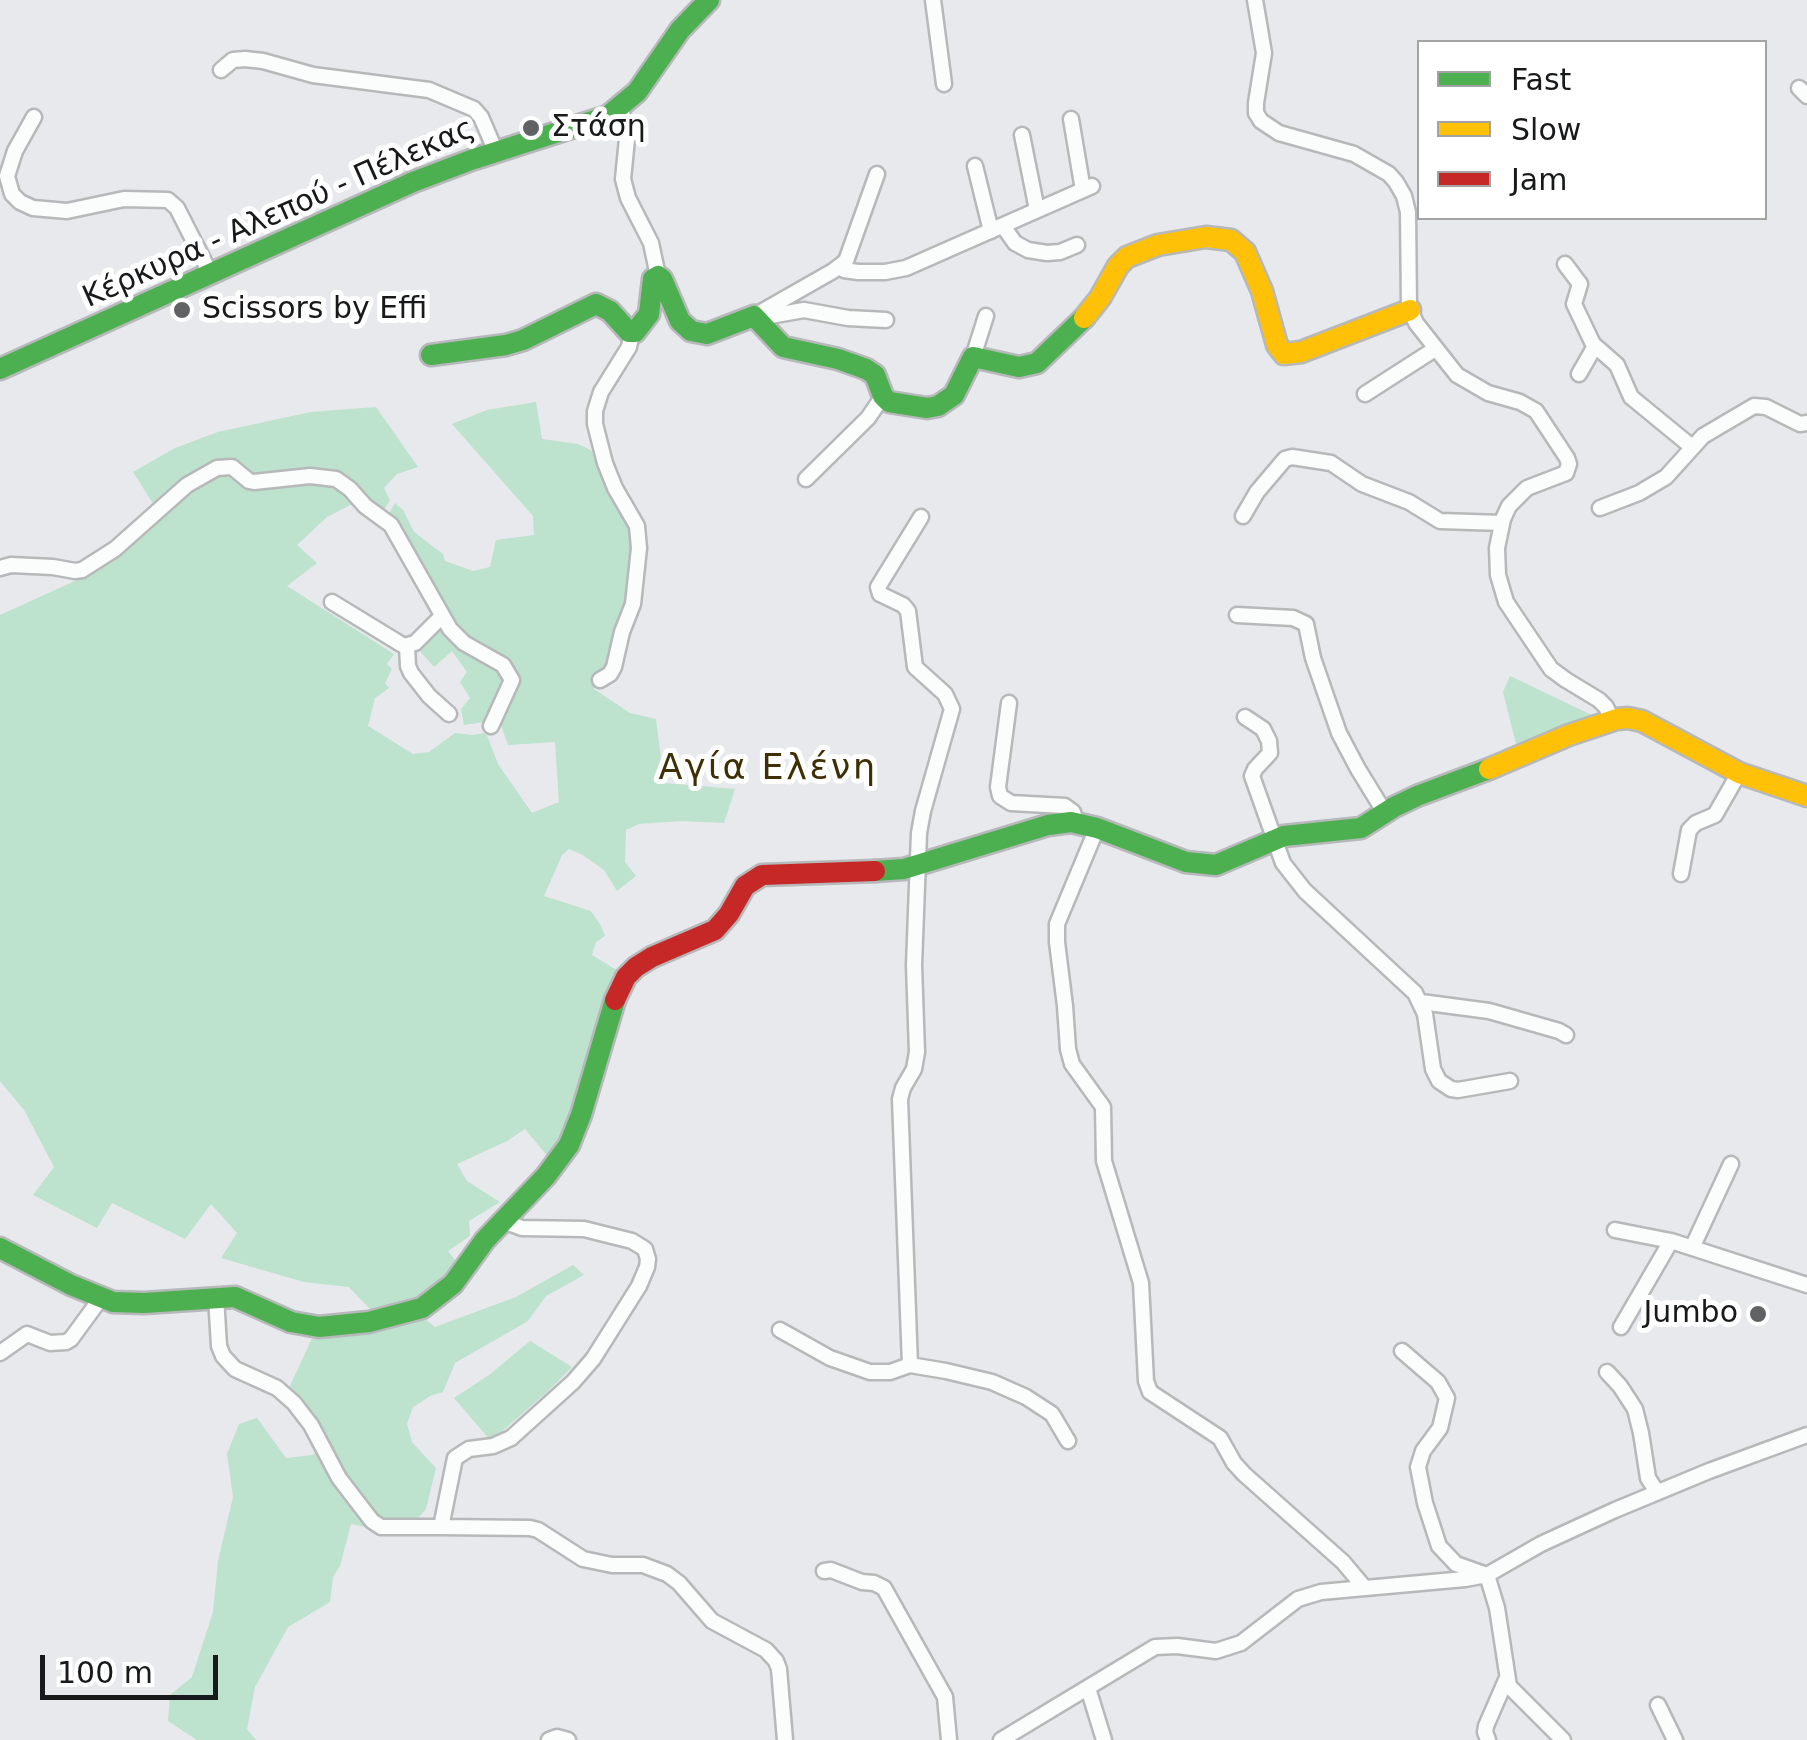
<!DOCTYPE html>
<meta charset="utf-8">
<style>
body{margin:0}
#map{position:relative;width:1807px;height:1740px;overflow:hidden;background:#e7e9ec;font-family:"DejaVu Sans",sans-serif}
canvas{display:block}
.legend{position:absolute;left:1417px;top:40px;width:350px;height:180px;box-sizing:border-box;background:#fff;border:2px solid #a3a3a3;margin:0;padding:12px 18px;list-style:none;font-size:30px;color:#18191a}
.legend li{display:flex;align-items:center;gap:20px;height:50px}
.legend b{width:50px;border:2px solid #a3a3a3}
.scale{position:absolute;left:40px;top:1655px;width:178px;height:45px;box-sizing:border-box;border:5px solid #18191a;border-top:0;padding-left:12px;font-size:30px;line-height:35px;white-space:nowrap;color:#18191a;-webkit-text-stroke:8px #fff;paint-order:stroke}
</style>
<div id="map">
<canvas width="1807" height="1740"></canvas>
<ul class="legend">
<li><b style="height:12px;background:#4caf50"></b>Fast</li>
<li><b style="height:12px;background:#ffc107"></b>Slow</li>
<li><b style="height:12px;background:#c62828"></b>Jam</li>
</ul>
<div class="scale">100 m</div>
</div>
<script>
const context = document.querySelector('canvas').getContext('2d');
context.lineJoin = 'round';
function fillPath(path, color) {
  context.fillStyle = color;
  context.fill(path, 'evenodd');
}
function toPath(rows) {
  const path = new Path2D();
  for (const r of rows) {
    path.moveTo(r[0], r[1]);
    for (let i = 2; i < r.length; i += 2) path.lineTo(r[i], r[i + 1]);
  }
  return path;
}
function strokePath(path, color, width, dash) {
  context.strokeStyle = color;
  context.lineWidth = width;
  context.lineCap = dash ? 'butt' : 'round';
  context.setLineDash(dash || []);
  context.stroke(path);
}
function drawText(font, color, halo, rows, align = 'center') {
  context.font = font + ' "DejaVu Sans",sans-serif';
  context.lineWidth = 10;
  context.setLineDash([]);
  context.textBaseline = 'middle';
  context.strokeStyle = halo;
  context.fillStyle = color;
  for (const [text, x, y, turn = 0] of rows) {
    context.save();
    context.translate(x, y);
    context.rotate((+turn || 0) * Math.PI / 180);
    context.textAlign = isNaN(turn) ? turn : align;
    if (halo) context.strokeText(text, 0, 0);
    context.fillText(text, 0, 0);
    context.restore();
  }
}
fillPath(toPath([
 [536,402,542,439,578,444,591,450,629,526,634,576,607,672,593,677,594,689,630,713,656,719,664,783,735,789,724,823,682,821,639,824,626,830,625,862,636,876,617,891,604,870,583,855,569,849,562,855,544,896,591,911,601,926,605,936,596,942,592,955,623,974,563,1138,549,1158,525,1129,507,1141,457,1164,467,1181,500,1202,469,1221,470,1236,448,1251,458,1264,426,1299,375,1314,349,1287,304,1282,221,1258,237,1233,211,1204,185,1239,112,1203,97,1228,33,1195,54,1167,24,1110,0,1081,0,615,88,575,161,516,133,472,175,448,218,432,311,412,376,407,418,467,397,474,384,488,390,500,383,512,364,498,327,517,297,545,317,563,287,586,394,654,387,664,392,669,385,683,389,688,375,698,368,726,413,754,429,752,455,733,472,735,486,733,498,764,532,813,559,802,555,742,508,745,499,720,464,725,461,709,470,698,460,682,467,672,452,651,434,667,420,651,450,621,388,515,395,503,403,510,414,532,443,554,445,561,473,571,490,567,496,540,534,535,533,516,452,424,487,410],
 [1510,676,1598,718,1518,752,1503,692],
 [573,1265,584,1275,546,1296,528,1321,455,1363,443,1392,430,1396,413,1407,407,1424,412,1442,436,1468,426,1509,414,1523,374,1529,351,1524,340,1566,333,1577,330,1602,288,1627,255,1687,247,1729,256,1740,197,1740,168,1721,170,1695,192,1677,213,1612,218,1561,233,1497,227,1454,239,1424,257,1418,286,1458,313,1455,328,1437,309,1409,289,1388,315,1332,420,1315,435,1327,516,1297],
 [530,1341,572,1367,548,1391,491,1441,454,1398,489,1375]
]), '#bde2cd');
const street = toPath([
 [933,0,944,84],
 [1255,0,1264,53,1256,103,1256,113,1261,121,1279,133,1354,154,1389,174,1396,182,1404,196,1408,212,1409,307,1416,323,1457,375,1488,393,1520,402,1536,411,1567,458,1569,464,1566,473,1527,488,1509,506,1503,519,1497,548,1498,575,1506,602,1551,669,1566,680,1599,700,1606,707,1612,720],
 [221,70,233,60,245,59,263,61,313,75,429,90,474,109,481,117,496,152],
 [1799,88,1807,96],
 [621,107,627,139,623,179,628,198,651,243,658,276],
 [34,117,15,151,7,176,12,194,20,202,33,208,67,211,124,199,168,200,177,208,211,275],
 [1071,119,1083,190],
 [1022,135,1037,210],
 [975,166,991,231],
 [1003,226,1015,243,1028,250,1047,253,1060,252,1077,245],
 [1565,264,1580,284,1574,304,1593,344,1617,365,1631,397,1692,447],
 [840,267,844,270,858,272,885,272,906,268,1092,186],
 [754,316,833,271,846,261,877,174],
 [755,316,770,316,804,310,848,318,886,320],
 [973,357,986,316],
 [1579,374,1595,346],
 [1365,394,1435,349],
 [806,479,868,418,883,396],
 [1600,508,1639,493,1666,477,1703,436,1754,406,1766,407,1800,424,1807,423],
 [1243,516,1257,492,1285,459,1292,457,1331,463,1362,484,1409,502,1440,521,1502,523],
 [0,568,11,565,53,567,75,571,82,570,115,549,187,485,217,468,232,467,249,481,254,482,310,476,336,479,350,489,365,506,391,525,450,629,464,643,503,665,512,680,491,726],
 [332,602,404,646,415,643,442,616],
 [1237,615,1293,618,1306,624,1313,658,1339,733,1358,769,1385,813],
 [407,646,408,666,411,673,429,696,449,714],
 [600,680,610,674,614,667,622,632,633,604,639,548,637,526,615,488,605,463,595,424,595,411,601,392,629,347,632,333],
 [1009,703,998,787,1000,796,1011,803,1065,806,1073,812,1076,822],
 [1245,717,1263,729,1269,741,1270,753,1255,769,1252,776,1283,863,1305,891,1415,993,1425,1014,1433,1069,1439,1081,1451,1089,1458,1090,1510,1081],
 [1097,828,1057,924,1057,942,1065,1006,1068,1049,1072,1064,1103,1107,1104,1161,1141,1283,1146,1381,1150,1392,1220,1438,1234,1463,1244,1474,1343,1562,1364,1587],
 [1681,874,1689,830,1696,823,1715,815,1739,773],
 [1421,1002,1489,1011,1559,1031,1566,1035],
 [503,1221,522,1228,584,1229,632,1241,645,1249,648,1259,647,1267,639,1286,593,1359,573,1382,511,1438,493,1446,469,1449,455,1458,441,1527,530,1528,538,1530,583,1559,612,1565,643,1565,667,1574,679,1583,712,1621,766,1650,776,1661,779,1669,785,1740],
 [1615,1230,1671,1241,1807,1285],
 [1692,1248,1731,1164],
 [216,1297,219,1346,223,1356,235,1369,277,1388,294,1403,311,1425,339,1478,372,1521,381,1527,441,1527],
 [1621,1327,1671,1241],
 [780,1330,830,1358,870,1372,890,1372,910,1365,900,1099,903,1088,914,1069,917,1052,914,965,919,833,923,811,952,709,945,694,915,667,908,611,903,605,880,594,878,587,921,517],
 [1402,1351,1438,1382,1447,1398,1440,1428,1423,1451,1418,1467,1425,1503,1439,1546,1456,1564,1487,1575,1497,1608,1509,1686,1563,1740],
 [0,1353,27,1334,50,1343,66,1342,71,1339,101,1298],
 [910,1365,946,1371,992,1382,1026,1397,1052,1414,1068,1441],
 [1607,1372,1620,1386,1635,1409,1641,1433,1648,1478,1657,1492],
 [824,1571,831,1570,862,1582,874,1583,884,1588,945,1697,949,1740],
 [1088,1688,1104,1740],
 [1658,1705,1675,1740],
 [549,1740,557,1737,568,1740],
 [1001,1740,1155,1647,1177,1646,1216,1651,1241,1643,1298,1599,1321,1592,1465,1579,1487,1575,1541,1544,1615,1510,1709,1471,1807,1435],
 [1488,1740,1485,1732,1486,1726,1506,1680]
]);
const fast = toPath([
 [431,355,506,345,523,340,596,304,610,311,629,332,635,332,649,314,653,279,658,276,662,279,680,321,691,331,707,334,754,316,783,347,838,359,866,369,875,375,883,396,889,402,927,408,938,406,954,395,973,357,1019,367,1037,363,1084,318],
 [0,369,413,182,471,160,608,116,637,92,680,30,709,0],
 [875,871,904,869,1048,825,1071,822,1097,828,1186,862,1216,865,1284,836,1361,828,1394,807,1417,796,1489,769],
 [0,1248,71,1285,113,1302,144,1303,235,1297,291,1322,319,1327,369,1322,422,1308,453,1284,485,1240,546,1176,569,1145,581,1115,615,1000]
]);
const slow = toPath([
 [1084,318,1100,298,1118,266,1127,257,1158,245,1206,237,1231,240,1245,252,1262,291,1277,345,1284,354,1301,352,1410,310],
 [1489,769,1569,735,1617,719,1628,718,1642,721,1739,773,1807,796]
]);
const jam = toPath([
 [615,1000,626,977,636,967,652,957,715,930,729,914,745,886,762,875,875,871]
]);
strokePath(street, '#b6b8b9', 19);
strokePath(fast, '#b6b8b9', 25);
strokePath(slow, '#b6b8b9', 25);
strokePath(jam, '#b6b8b9', 25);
strokePath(street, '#fbfcfc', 14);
strokePath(fast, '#4caf50', 20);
strokePath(slow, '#ffc107', 20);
strokePath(jam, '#c62828', 20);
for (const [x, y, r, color] of [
 [531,128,10,"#606264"],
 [182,310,10,"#606264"],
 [1758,1314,10,"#606264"]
]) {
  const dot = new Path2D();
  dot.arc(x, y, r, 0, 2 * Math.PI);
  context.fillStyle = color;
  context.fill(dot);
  strokePath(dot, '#fff', 4);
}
drawText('30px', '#18191a', '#fff', [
 ["Στάση",551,128],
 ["Scissors by Effi",202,310],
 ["Jumbo",1738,1314,"right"]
], 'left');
drawText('30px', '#18191a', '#fff', [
 ["Κέρκυρα - Αλεπού - Πέλεκας",279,214,-24]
]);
context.letterSpacing = '2.5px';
drawText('35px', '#3f2f05', '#fff', [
 ["Αγία Ελένη",768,770]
]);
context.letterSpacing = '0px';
</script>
